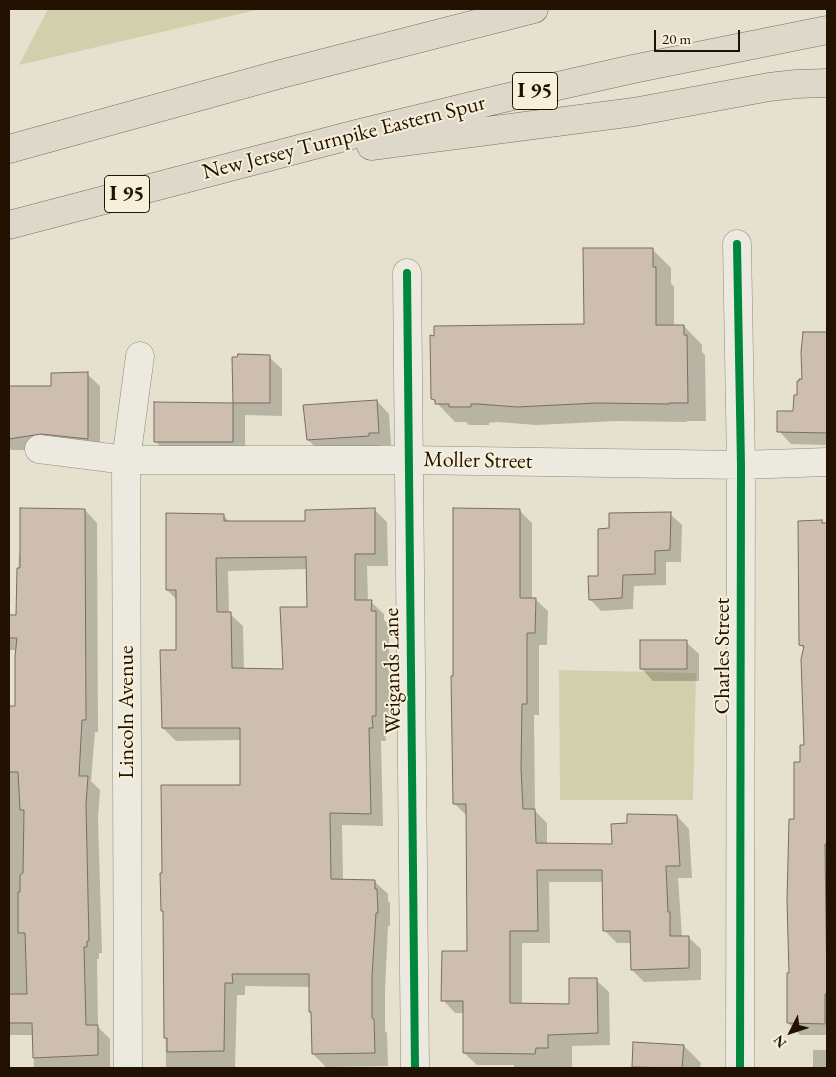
<!DOCTYPE html>
<style>
body{margin:0}
#map{position:relative;width:836px;height:1077px;overflow:hidden;background:#e6e1ce;font-family:"EB Garamond",serif}
canvas{display:block}
.frame{position:absolute;inset:0;border:10px solid #231201;pointer-events:none}
.north{position:absolute;left:766px;top:1007px;width:50px;height:50px;-webkit-text-stroke:4px #f6efd9;paint-order:stroke;rotate:229deg;font-size:14px;font-weight:700;line-height:20px;text-align:center;color:#231201}
.north::after{content:'';display:block;margin:auto;width:18px;height:22px;background:#231201;clip-path:polygon(50% 0,100% 100%,50% 72%,0 100%)}
.scale{position:absolute;left:654px;top:30px;width:86px;height:22px;box-sizing:border-box;border:2px solid #231201;border-top:0;padding-left:6px;font-size:15px;line-height:18px;white-space:nowrap;color:#231201;-webkit-text-stroke:4px #f6efd9;paint-order:stroke}
</style>
<div id="map">
<canvas width="836" height="1077"></canvas>
<div class="frame"></div>
<div class="north">N</div>
<div class="scale">20 m</div>
</div>
<script>
const context = document.querySelector('canvas').getContext('2d');
context.lineJoin = 'round';
function fillPath(path, color) {
  context.fillStyle = color;
  context.fill(path, 'evenodd');
}
function toPath(rows) {
  const path = new Path2D();
  for (const r of rows) {
    path.moveTo(r[0], r[1]);
    for (let i = 2; i < r.length; i += 2) path.lineTo(r[i], r[i + 1]);
  }
  return path;
}
function strokePath(path, color, width, dash) {
  context.strokeStyle = color;
  context.lineWidth = width;
  context.lineCap = dash ? 'butt' : 'round';
  context.setLineDash(dash || []);
  context.stroke(path);
}
function drawText(font, color, halo, rows, align = 'center') {
  context.font = font + ' "EB Garamond",serif';
  context.lineWidth = 4;
  context.setLineDash([]);
  context.textBaseline = 'middle';
  context.strokeStyle = halo;
  context.fillStyle = color;
  for (const [text, x, y, turn = 0] of rows) {
    context.save();
    context.translate(x, y);
    context.rotate((+turn || 0) * Math.PI / 180);
    context.textAlign = isNaN(turn) ? turn : align;
    if (halo) context.strokeText(text, 0, 0);
    context.fillText(text, 0, 0);
    context.restore();
  }
}
fillPath(toPath([
 [48,9,261,9,19,65],
 [559,670,696,673,693,800,560,800]
]), '#d2d0ac');
fillPath(toPath([
 [653,250,671,268,671,283,674,287,674,326,684,326,702,345,702,352,705,355,706,421,687,421,687,422,617,421,537,425,497,422,489,423,489,425,469,425,466,422,455,422,433,399,586,325],
 [804,333,827,333,827,445,791,444,779,431,794,412,803,380],
 [269,357,282,369,282,416,245,415,245,454,168,454,155,441,155,404,234,404,233,358],
 [87,374,100,386,100,451,11,450,9,447,9,387,52,387],
 [377,401,389,414,391,445,381,445,381,448,321,452,308,440],
 [374,509,387,522,388,566,367,566,368,602,371,602,384,614,384,620,389,625,389,729,385,729,386,741,381,741,383,826,342,825,343,881,374,881,388,894,388,901,390,903,390,926,388,926,385,990,385,1031,387,1033,388,1066,326,1067,313,1054,311,987,245,986,245,995,237,995,235,1068,166,1068,164,912,242,786,241,740,176,741,163,728,177,652,177,600,167,590,223,515,230,522,306,522],
 [308,569,308,608,285,671,244,670,243,626,229,613,228,571],
 [85,510,97,523,98,732,95,732,91,781,100,790,98,818,102,953,99,953,99,959,97,959,98,1027,110,1039,110,1067,34,1068,33,1035,9,1035,9,707,16,707,17,650,9,650,9,616,17,617,19,553,21,553],
 [519,510,532,523,532,599,535,599,548,611,547,645,539,645,539,715,534,715,535,811,547,823,547,845,614,846,677,816,689,829,692,878,678,878,682,937,688,937,701,949,701,980,644,982,632,970,632,943,617,943,605,931,603,882,549,882,550,943,522,943,522,1004,570,1005,596,980,609,992,610,1045,572,1046,572,1068,514,1068,514,1065,477,1065,464,1053,464,1013,455,1013,443,1000,468,953,468,817,455,804,454,677],
 [670,514,682,525,681,562,666,562,666,585,634,586,633,609,601,611,590,599,599,577,610,529],
 [821,521,827,525,827,1035,800,1035,788,1023,801,763,805,746,805,649,800,645],
 [686,642,699,654,699,681,653,681,641,668],
 [634,1044,684,1046,701,1063,700,1068,633,1068],
 [813,1050,827,1050,827,1068,813,1068]
]), '#0003');
const building = toPath([
 [583,248,653,248,653,267,656,267,656,325,684,325,684,335,687,335,688,403,669,403,669,404,597,403,517,407,478,404,471,404,471,407,449,407,449,404,435,404,435,400,431,399,430,335,434,336,434,326,584,324,583,248],
 [803,332,827,332,827,433,777,432,777,411,793,411,794,395,797,395,797,381,799,381,799,379,802,379,801,352,803,332],
 [238,354,270,355,270,403,233,403,232,357,237,357,238,354],
 [88,372,88,439,41,434,9,439,9,386,51,386,51,373,88,372],
 [377,400,379,433,369,433,369,436,307,440,303,405,377,400],
 [154,402,233,403,233,442,154,442,154,402],
 [20,508,85,509,86,720,82,720,79,776,88,776,86,805,89,941,87,941,87,947,84,947,86,1025,98,1025,98,1055,33,1058,32,1023,9,1023,9,994,27,994,25,933,18,933,18,892,20,892,20,875,23,873,24,810,20,810,18,772,9,772,9,706,15,706,15,656,17,638,9,638,9,615,16,615,17,568,20,568,20,508],
 [375,508,375,554,355,554,355,600,372,600,371,611,376,611,376,716,372,716,373,728,369,728,371,814,330,813,331,879,375,880,375,889,377,889,378,913,376,913,372,976,372,1018,374,1019,375,1053,312,1054,311,1012,309,1012,309,974,232,974,233,983,225,983,224,1051,167,1052,167,1038,164,1038,163,911,161,911,160,873,162,873,161,785,240,785,240,728,162,728,160,650,176,650,176,590,166,590,166,513,224,514,224,521,305,521,305,510,375,508],
 [306,557,307,607,280,607,283,669,232,668,231,612,217,612,216,558,306,557],
 [453,508,520,509,520,598,536,598,535,633,527,633,527,704,522,704,521,768,523,809,535,809,536,843,612,844,611,824,627,823,627,814,677,815,680,866,666,866,668,912,670,912,670,936,689,936,689,968,631,970,630,931,603,931,602,870,537,870,538,931,510,931,510,1003,569,1004,569,978,597,978,598,1033,548,1035,548,1048,536,1048,535,1054,463,1053,463,1001,441,1001,442,951,467,951,466,804,453,804,451,676,453,676,453,508],
 [671,512,670,550,655,551,655,574,623,575,622,598,589,600,588,576,598,576,598,529,609,528,609,513,671,512],
 [822,520,822,523,827,523,827,844,825,844,827,994,825,994,825,1024,787,1023,787,973,789,973,787,900,789,819,794,819,794,762,800,762,800,745,804,745,801,659,804,646,799,645,798,521,822,520],
 [640,640,687,640,687,669,640,669,640,640],
 [633,1042,684,1045,682,1068,632,1067,633,1042]
]);
fillPath(building, '#cdbeb0');
strokePath(building, '#756f63', 1);
const minor = toPath([
 [737,244,741,465,740,1068],
 [407,273,415,1068],
 [39,449,126,460,409,460,741,465,827,462],
 [128,1068,126,460,140,356]
]);
const highway = toPath([
 [371,146,634,112,769,87,796,84,827,83],
 [9,149,281,74,534,9],
 [9,225,360,133,500,99,633,69,827,30]
]);
strokePath(minor, '#908b7f', 29);
strokePath(highway, '#756f63', 29);
strokePath(minor, '#ece9df', 28);
strokePath(highway, '#ded8ca', 28);
strokePath(toPath([
 [737,244,741,465,740,1068],
 [407,273,415,1068]
]), '#00873e', 8);
for (const [x, y, w] of [
 [535,91,45],
 [127,194,45]
]) {
  const box = new Path2D();
  box.roundRect(x - w / 2, y - 18.5, w, 37, 4);
  context.fillStyle = '#f6efd9';
  context.fill(box);
  strokePath(box, '#231201', 1);
}
drawText('bold 21px', '#231201', null, [
 ["I 95",535,91],
 ["I 95",127,194]
]);
drawText('22px', '#231201', '#f6efd9', [
 ["New Jersey Turnpike Eastern Spur",344,138,-14],
 ["Moller Street",478,461,1],
 ["Charles Street",723,656,-90],
 ["Weigands Lane",393,671,-91],
 ["Lincoln Avenue",127,712,-90]
]);
</script>
